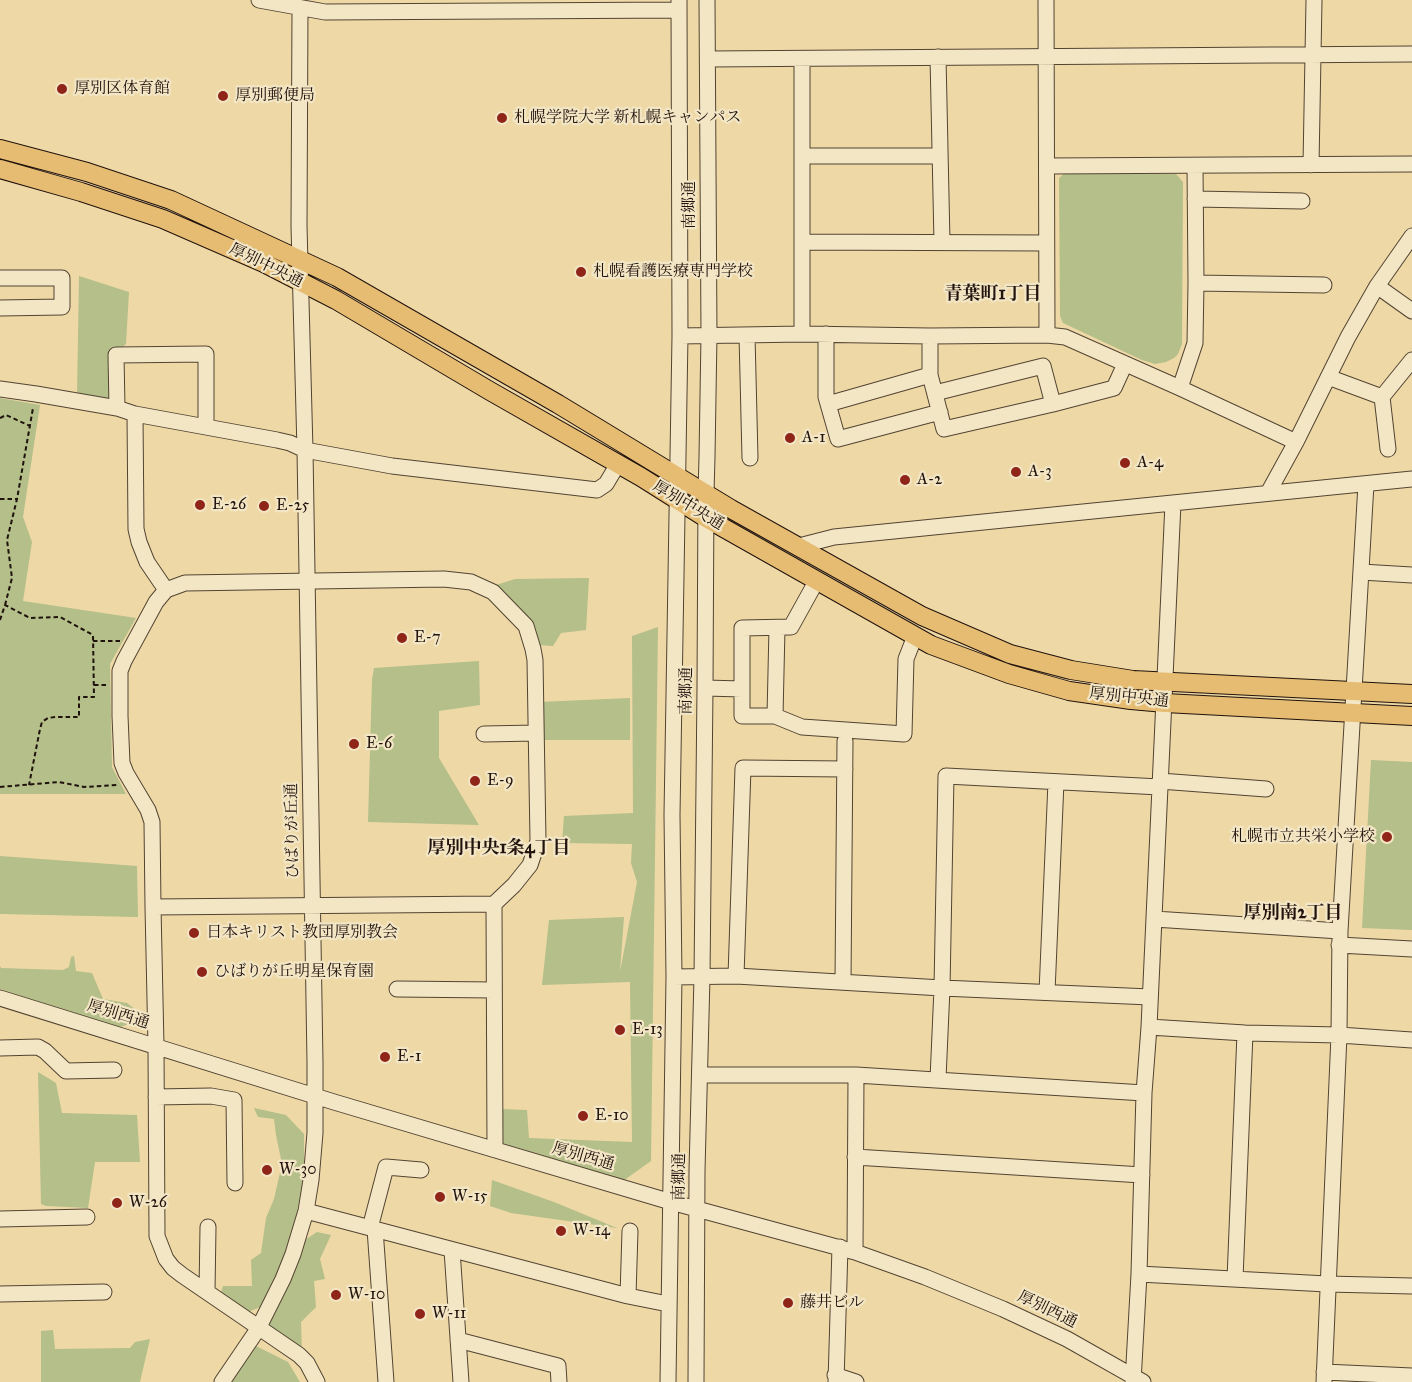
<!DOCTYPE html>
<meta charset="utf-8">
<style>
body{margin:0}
canvas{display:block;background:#edd8a6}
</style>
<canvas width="1412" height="1382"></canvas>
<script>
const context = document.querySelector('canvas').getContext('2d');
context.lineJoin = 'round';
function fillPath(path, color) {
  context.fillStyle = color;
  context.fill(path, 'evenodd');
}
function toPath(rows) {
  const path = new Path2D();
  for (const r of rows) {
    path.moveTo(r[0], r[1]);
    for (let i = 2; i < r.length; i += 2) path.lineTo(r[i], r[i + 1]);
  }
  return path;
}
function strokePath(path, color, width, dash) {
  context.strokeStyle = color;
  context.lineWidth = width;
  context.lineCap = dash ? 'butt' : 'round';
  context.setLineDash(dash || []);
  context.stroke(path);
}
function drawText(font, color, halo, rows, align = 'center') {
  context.font = font + ' "IM FELL Great Primer","Noto Serif JP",serif';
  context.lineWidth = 4.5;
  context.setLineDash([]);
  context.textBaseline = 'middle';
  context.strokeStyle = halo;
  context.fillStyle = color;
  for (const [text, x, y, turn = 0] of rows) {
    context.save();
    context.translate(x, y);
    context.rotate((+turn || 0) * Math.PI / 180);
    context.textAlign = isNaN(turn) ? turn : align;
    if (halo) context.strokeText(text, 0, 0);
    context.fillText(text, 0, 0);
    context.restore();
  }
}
fillPath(toPath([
 [1065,173,1176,174,1183,182,1182,344,1178,354,1174,358,1166,362,1155,364,1142,360,1063,323,1060,316,1059,178],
 [79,276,129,292,126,344,112,356,113,403,77,397],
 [0,398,40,405,23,517,32,542,23,601,136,618,110,664,112,767,126,794,0,794],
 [589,578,586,630,561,633,553,646,537,645,493,586,515,579],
 [658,627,651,1161,623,1181,499,1146,500,1109,527,1110,529,1138,632,1142,630,982,542,985,549,920,624,917,620,972,637,882,631,863,632,844,562,843,564,816,633,813,632,636],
 [479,661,480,705,439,711,439,758,479,825,368,822,372,680,374,668],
 [630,698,630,740,539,740,540,702],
 [1371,760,1412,762,1412,930,1362,928],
 [0,856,137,866,138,917,0,914],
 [74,956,76,971,92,973,103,999,127,1003,137,1011,134,1022,118,1028,0,989,0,966,1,968,63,970,69,967,71,957],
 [38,1072,56,1083,62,1113,137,1115,140,1162,95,1162,88,1208,46,1206,41,1204],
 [254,1108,286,1115,304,1134,304,1177,291,1243,263,1306,240,1315,220,1295,223,1286,252,1286,251,1260,261,1253,266,1218,274,1199,282,1164,276,1135,274,1119,258,1117],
 [492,1180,554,1202,617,1228,511,1213,490,1206],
 [317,1232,331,1235,320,1259,325,1279,314,1281,316,1307,301,1322,302,1354,263,1328,297,1245],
 [53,1330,55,1349,130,1348,135,1342,150,1339,140,1382,41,1382,41,1331],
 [254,1345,288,1362,300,1382,229,1382]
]), '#b4bf89');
const minor = toPath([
 [259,0,325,12,679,10],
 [1046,0,1047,335],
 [938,57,942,242],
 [708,59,1412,54],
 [803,156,940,156],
 [1311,165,1314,0],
 [1047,166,1412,164],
 [1195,199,1302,201],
 [803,242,1046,243],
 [0,278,62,278,62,307,0,308],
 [1196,283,1324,285],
 [1377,286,1412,311],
 [802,334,802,59],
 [826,334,826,397,838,439,940,412],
 [747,335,750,458],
 [680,336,802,334,930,336,1047,335,1065,337,1180,388,1296,442],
 [930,336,930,375,944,429,1053,404],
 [1328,377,1382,397],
 [1180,388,1195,343,1196,283,1195,166],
 [0,389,36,394,117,408,135,414,277,440,290,443,305,450,392,466,597,490,606,484,618,464],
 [935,393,1043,366,1053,404,1114,388,1125,364],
 [828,404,930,375],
 [117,408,116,355,206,354,206,426],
 [135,414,136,529,139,542,147,562,166,590],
 [1388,449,1382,397,1412,360],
 [1268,493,1296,442,1348,337,1377,286,1412,236],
 [799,546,834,537,1412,479],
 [1361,572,1412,575],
 [777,628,775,716,802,727,904,734,906,659,915,636],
 [705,688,742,689],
 [775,716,742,716,742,628,791,627,817,580],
 [484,734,536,733],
 [1160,781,1266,789],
 [494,904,495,1150],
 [153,907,494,904,514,885,530,865,538,841,535,660,533,649,526,626,493,592,471,582,444,579,185,583,166,590,156,602,124,661,120,671,120,716,122,763,126,773,148,810,152,822,153,907,156,1046,157,1236,166,1259,173,1268,182,1275,299,1355,307,1363,317,1382],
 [1154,919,1340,931],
 [1339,945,1412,949],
 [736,976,743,768,845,769],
 [674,977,736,976,942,988,1150,997],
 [843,982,845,741],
 [397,989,494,990],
 [1047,992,1056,782],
 [0,998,334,1102,671,1202,855,1252,925,1277,1003,1309,1067,1339,1143,1382],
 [1149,1027,1245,1033,1339,1035,1412,1040],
 [0,1048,38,1047,45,1051,66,1071,114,1070],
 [701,1075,856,1075,1144,1093],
 [938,1079,942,988,946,776,1160,787],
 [156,1097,211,1096,234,1100,235,1183],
 [855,1157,1142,1175],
 [306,1211,628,1296,668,1304],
 [0,1219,87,1217],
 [370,1228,386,1167,421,1170],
 [375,1229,386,1382],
 [452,1250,461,1382],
 [855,1252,856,1075],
 [1139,1274,1327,1284,1412,1286],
 [1235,1279,1245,1033],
 [207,1292,208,1227],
 [0,1294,104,1292],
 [628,1296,630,1231],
 [458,1340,558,1366,559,1382],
 [1324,1372,1412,1376],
 [835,1375,856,1382],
 [222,1382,258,1329,283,1279,293,1254,306,1211,311,1180,315,1133,315,1062,305,450,299,226,300,8],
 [668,1382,674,977,672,815,680,336,679,0],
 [696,1382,697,1171,702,977,705,688,706,493,707,457,709,335,707,0],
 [836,1382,840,1247],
 [1133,1382,1139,1274,1144,1093,1149,1027,1173,503],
 [1324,1382,1339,1035,1340,931,1366,484]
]);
const major = toPath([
 [0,149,87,172,171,200,337,277,558,404,731,509,922,616,1010,654,1071,670,1133,680,1412,694],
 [0,169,81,192,163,219,264,263,336,300,490,391,641,477,706,518,931,645,1009,674,1069,691,1131,700,1165,703,1412,716]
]);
strokePath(minor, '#534432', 17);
strokePath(major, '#20120c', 20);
strokePath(toPath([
 [0,418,6,415,30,426],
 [0,499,17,499],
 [5,605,12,578,7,540,17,499,33,408],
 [0,620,5,605,30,618,60,617,93,635,94,697,79,697,79,717,55,717,48,718,42,722,40,729,29,785],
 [93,641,120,641],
 [94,685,106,685],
 [0,787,59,782,84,787,118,785]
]), '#20120c', 2, [4.5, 3]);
strokePath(minor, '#f3e6c5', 15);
strokePath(major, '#e6bc73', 18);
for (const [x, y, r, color] of [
 [62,89,6,"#8f2418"],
 [223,96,6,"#8f2418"],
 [502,118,6,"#8f2418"],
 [581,272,6,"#8f2418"],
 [790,438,6,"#8f2418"],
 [1125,463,6,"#8f2418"],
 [1016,472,6,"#8f2418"],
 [905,480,6,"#8f2418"],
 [200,505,6,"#8f2418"],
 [264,506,6,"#8f2418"],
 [402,638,6,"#8f2418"],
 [354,744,6,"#8f2418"],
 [475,781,6,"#8f2418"],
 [1387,837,6,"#8f2418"],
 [194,933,6,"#8f2418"],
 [202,972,6,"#8f2418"],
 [620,1030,6,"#8f2418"],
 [385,1057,6,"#8f2418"],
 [583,1116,6,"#8f2418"],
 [267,1170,6,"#8f2418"],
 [440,1197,6,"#8f2418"],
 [117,1203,6,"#8f2418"],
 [561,1231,6,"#8f2418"],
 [336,1295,6,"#8f2418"],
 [788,1303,6,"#8f2418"],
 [420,1314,6,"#8f2418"]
]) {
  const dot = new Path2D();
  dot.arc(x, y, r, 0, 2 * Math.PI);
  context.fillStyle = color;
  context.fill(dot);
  strokePath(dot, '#f3e6c5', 2);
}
drawText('16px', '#20120c', '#f3e6c5', [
 ["厚別区体育館",74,89],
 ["厚別郵便局",235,96],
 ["札幌学院大学 新札幌キャンパス",514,118],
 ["札幌看護医療専門学校",593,272],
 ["A-1",802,438],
 ["A-4",1137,463],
 ["A-3",1028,472],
 ["A-2",917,480],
 ["E-26",212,505],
 ["E-25",276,506],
 ["E-7",414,638],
 ["E-6",366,744],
 ["E-9",487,781],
 ["札幌市立共栄小学校",1375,837,"right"],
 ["日本キリスト教団厚別教会",206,933],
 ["ひばりが丘明星保育園",214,972],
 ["E-13",632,1030],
 ["E-1",397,1057],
 ["E-10",595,1116],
 ["W-30",279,1170],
 ["W-15",452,1197],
 ["W-26",129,1203],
 ["W-14",573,1231],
 ["W-10",348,1295],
 ["藤井ビル",800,1303],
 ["W-11",432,1314]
], 'left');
drawText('16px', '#20120c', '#f3e6c5', [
 ["南郷通",690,205,-90],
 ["厚別中央通",266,266,26],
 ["厚別中央通",688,506,31],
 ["南郷通",687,691,-89],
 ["厚別中央通",1129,698,6],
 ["ひばりが丘通",293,831,-91],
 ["厚別西通",118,1015,17],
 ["厚別西通",583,1157,16],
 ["南郷通",680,1177,-89],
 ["厚別西通",1047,1310,26]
]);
drawText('bold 18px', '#20120c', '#f3e6c5', [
 ["青葉町1丁目",993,295],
 ["厚別中央1条4丁目",499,849],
 ["厚別南2丁目",1293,914]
]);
</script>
